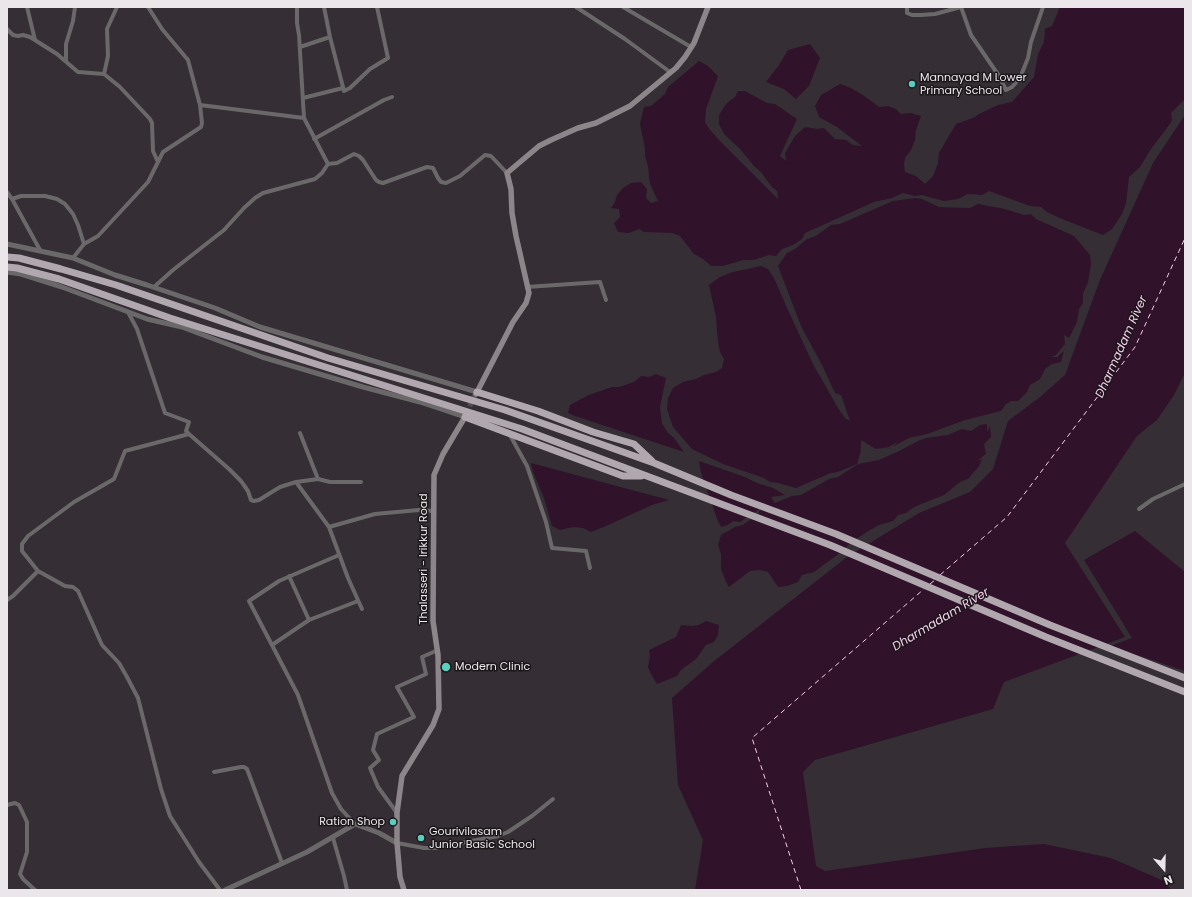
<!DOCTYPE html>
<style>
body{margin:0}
#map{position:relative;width:1192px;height:897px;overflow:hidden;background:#352e34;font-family:Poppins,sans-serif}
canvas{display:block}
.frame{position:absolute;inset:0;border:8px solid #ebe6ea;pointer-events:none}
.north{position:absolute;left:1144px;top:849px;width:40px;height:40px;-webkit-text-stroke:3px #1b171a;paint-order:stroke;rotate:160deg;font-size:11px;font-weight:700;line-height:16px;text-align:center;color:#ebe6ea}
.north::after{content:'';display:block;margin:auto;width:14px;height:18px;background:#ebe6ea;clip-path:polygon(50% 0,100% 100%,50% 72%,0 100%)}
</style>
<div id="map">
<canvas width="1192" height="897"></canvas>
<div class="frame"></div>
<div class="north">N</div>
</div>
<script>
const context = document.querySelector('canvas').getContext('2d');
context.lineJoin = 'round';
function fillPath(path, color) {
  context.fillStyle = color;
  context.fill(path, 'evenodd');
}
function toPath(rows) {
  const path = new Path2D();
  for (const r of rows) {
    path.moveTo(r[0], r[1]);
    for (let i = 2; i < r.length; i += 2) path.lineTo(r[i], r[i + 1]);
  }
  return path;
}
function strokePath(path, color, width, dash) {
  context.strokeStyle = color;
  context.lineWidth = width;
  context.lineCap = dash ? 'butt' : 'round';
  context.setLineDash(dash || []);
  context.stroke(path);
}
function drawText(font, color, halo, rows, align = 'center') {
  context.font = font + ' Poppins,sans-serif';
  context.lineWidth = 3;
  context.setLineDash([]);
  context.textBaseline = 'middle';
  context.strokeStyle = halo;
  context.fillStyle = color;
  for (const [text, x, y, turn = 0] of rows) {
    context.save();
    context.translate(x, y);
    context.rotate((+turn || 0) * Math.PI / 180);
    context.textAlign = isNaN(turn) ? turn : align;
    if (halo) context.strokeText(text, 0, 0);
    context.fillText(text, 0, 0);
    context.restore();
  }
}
fillPath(toPath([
 [1060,7,1185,7,1185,99,1171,113,1172,121,1151,149,1140,167,1129,177,1126,203,1122,214,1112,229,1103,235,1062,219,1047,212,1041,207,1030,206,989,191,982,195,968,194,958,199,944,201,922,195,915,196,903,193,892,198,874,202,805,233,802,239,793,245,782,249,776,256,769,255,754,260,743,260,723,266,711,266,703,259,694,254,680,236,672,233,644,232,639,229,629,233,618,232,614,223,620,217,619,209,611,208,615,202,617,195,623,188,631,183,641,182,647,189,646,198,651,203,658,201,650,184,648,166,645,156,645,148,640,124,644,107,651,106,665,94,668,87,699,61,708,66,718,76,706,109,705,122,710,130,719,140,778,199,777,191,771,186,761,172,754,166,740,149,724,134,719,124,719,115,726,104,735,97,738,91,745,91,767,103,775,104,797,119,780,156,786,161,785,153,795,136,805,127,817,129,824,128,835,139,846,140,853,145,862,146,837,127,819,117,815,106,821,95,840,84,849,87,863,95,879,107,888,106,896,109,901,114,911,113,921,116,916,130,915,140,911,150,905,158,904,164,905,172,916,176,925,184,933,176,938,163,939,153,956,124,973,118,979,114,998,105,1012,102,1034,77,1038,54,1044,42,1045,29,1052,26],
 [810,44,820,58,809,86,796,99,784,89,766,82,779,65,788,50],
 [1185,115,1185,373,1174,395,1157,420,1137,436,1065,543,1125,637,1004,682,993,709,815,760,803,772,816,866,825,871,985,848,1044,844,1111,858,1164,881,1171,890,695,890,703,840,678,785,672,698,713,662,847,557,919,513,970,492,993,469,1008,421,1040,397,1065,375,1100,280,1153,163],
 [915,198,922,199,939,207,970,208,978,204,1005,209,1024,215,1031,214,1036,219,1074,236,1090,255,1091,265,1088,282,1083,294,1083,303,1079,309,1077,322,1069,338,1064,335,1065,344,1056,355,1051,357,1057,357,1064,351,1061,362,1052,364,1045,369,1040,379,1030,385,1027,392,1018,401,1011,401,1006,404,1001,411,965,420,927,434,909,438,894,446,897,442,889,447,876,449,861,440,861,450,857,464,838,472,831,473,796,488,778,483,770,482,764,478,723,464,692,449,673,427,667,409,668,398,673,388,683,382,696,379,704,375,716,372,722,368,724,359,720,352,718,342,716,317,709,285,720,277,733,272,761,266,768,269,774,278,787,308,813,364,838,408,845,418,850,421,841,395,835,393,823,367,801,326,778,266,787,253,795,249,807,239,816,236,831,225,840,224,893,201],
 [656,374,666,378,660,407,662,423,667,432,674,438,684,452,575,416,568,413,570,405,589,395,612,387,619,387,634,382,641,376,649,377],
 [987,424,987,432,990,426,991,437,984,444,986,454,977,461,982,459,979,466,968,479,960,482,944,495,914,507,906,513,898,515,893,521,879,525,870,530,850,543,845,549,814,572,802,575,798,582,787,586,778,587,768,572,760,570,750,571,729,587,726,582,721,569,721,554,718,545,721,535,735,527,743,525,758,514,761,508,740,522,733,521,728,525,721,527,717,519,710,498,703,479,700,468,699,461,745,477,757,483,773,488,785,495,771,497,775,503,792,496,801,495,829,479,838,477,858,464,879,460,899,451,918,441,926,438,948,435,962,429,971,431,980,425],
 [531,463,669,500,652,505,606,526,591,532,583,528,573,527,560,530,552,526,544,498,533,472],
 [1135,531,1185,572,1185,671,1110,646,1132,638,1084,560],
 [706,621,719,625,718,635,714,642,706,645,696,659,681,670,677,676,657,684,651,674,648,667,650,656,649,650,676,637,681,625,691,626,699,625]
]), '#30132b');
strokePath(toPath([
 [940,575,1007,517,1135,347,1185,238],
 [930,584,935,580],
 [801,890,752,738,924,589]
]), '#facbf0', 1, [5, 4]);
strokePath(toPath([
 [466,414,475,395]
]), '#504a4f', 5.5, [5.5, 3]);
strokePath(toPath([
 [27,7,35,40],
 [117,7,107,29,108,56,104,74,120,87,150,119,152,123,153,151,158,162],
 [297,7,297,23,299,35,304,118,328,164,337,163,354,154,359,156,363,160,376,180,379,182,383,183,427,167,433,168,438,178,441,182,446,183,460,176,485,155,491,156,507,173],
 [324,7,330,37,344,91,350,88,370,69,388,58,377,7],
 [576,7,625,39,670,72],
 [623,7,691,47],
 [907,7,907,13,912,15,921,15,935,14,961,7],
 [961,7,971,35,999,76,1006,90,1012,87,1020,78,1028,58,1031,42,1043,7],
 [7,29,13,35,18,36,23,35,30,37,57,54,78,72,104,74],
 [300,47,330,37],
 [66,61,66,44,73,21,75,7],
 [303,98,343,88],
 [200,105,304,118],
 [314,139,384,100,392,97],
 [7,192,12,199,21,196,45,196,57,199,65,204,73,214,78,225,84,244,73,258],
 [12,199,40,250],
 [84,244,98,236,148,182,163,152,201,127,202,123,200,105,188,60,162,29,148,7],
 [154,287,173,270,224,230,244,208,255,198,263,193,315,179,322,173,328,164],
 [527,287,600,282,606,300],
 [128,312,137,329,165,413,189,422,186,431,189,434],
 [300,433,318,479],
 [510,435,527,466,546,522,552,548,586,551,590,568],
 [296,482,318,479,330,482,361,482],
 [1139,509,1153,499,1185,484],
 [329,527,348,578,362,609],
 [339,555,279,581,249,601,298,695,332,793,341,809,355,824],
 [289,576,309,620],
 [7,600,13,596,38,571],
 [272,645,309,620,358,601],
 [214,772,241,767,244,767,247,769,282,863],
 [7,805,15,803,19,805,27,822,27,852,20,874,23,879,35,890],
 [397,813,378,787,370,768,379,760,373,750,377,734,414,717,397,687,426,674,422,657,438,650],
 [333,838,344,876,347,890],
 [397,843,424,848,435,848,498,836,508,832,532,816,553,799],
 [220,890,199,862,170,816,161,789,138,698,127,677,119,663,102,645,78,591,73,587,65,586,38,571,22,551,22,544,28,536,74,502,114,479,125,451,189,434,229,469,241,481,248,491,251,500,254,501,259,500,280,487,296,482,329,527,375,514,419,510,434,511]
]), '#6b686a', 4);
strokePath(toPath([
 [7,244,73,258,115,275,147,285,215,308,260,327,477,392],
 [7,272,21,274,62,287,147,319,182,327,262,357,363,387,420,402,465,417],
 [225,890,307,852,355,824,379,833,397,843]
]), '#6b686a', 5);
strokePath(toPath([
 [476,394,513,322,526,303,529,293,516,236,512,213,511,189,507,173,539,146,551,140,578,128,596,123,630,106,676,68,685,57,694,43,708,7],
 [404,890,400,877,397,843,397,813,402,776,433,725,439,709,438,655,433,621,434,475,443,454,465,417]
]), '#8c868b', 5.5);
strokePath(toPath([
 [7,257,19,258,61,269,116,285,328,358,505,410,654,463,731,495,836,534,1050,625,1185,678],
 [7,267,17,268,59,279,170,318,522,429,830,545,1046,637,1185,692],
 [477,392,538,411,593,432,634,444,652,461],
 [465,417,623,476,641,476]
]), '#b0a8ae', 7);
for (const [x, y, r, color] of [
 [912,84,4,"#59cebf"],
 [446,667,5,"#59cebf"],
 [393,822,4,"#59cebf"],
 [421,838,4,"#59cebf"]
]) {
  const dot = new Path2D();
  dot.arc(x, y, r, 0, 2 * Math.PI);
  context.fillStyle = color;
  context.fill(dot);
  strokePath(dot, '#1b171a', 1.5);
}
drawText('11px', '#ebe6ea', '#1b171a', [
 ["Mannayad M Lower",920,78],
 ["Primary School",920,91],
 ["Modern Clinic",455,667],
 ["Ration Shop",385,822,"right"],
 ["Gourivilasam",429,832],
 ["Junior Basic School",429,845]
], 'left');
drawText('11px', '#ebe6ea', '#1b171a', [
 ["Thalasseri - Irikkur Road",424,559,-90]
]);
drawText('italic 12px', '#facbf0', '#1b171a', [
 ["Dharmadam River",1122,347,-66],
 ["Dharmadam River",941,620,-31]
]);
</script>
